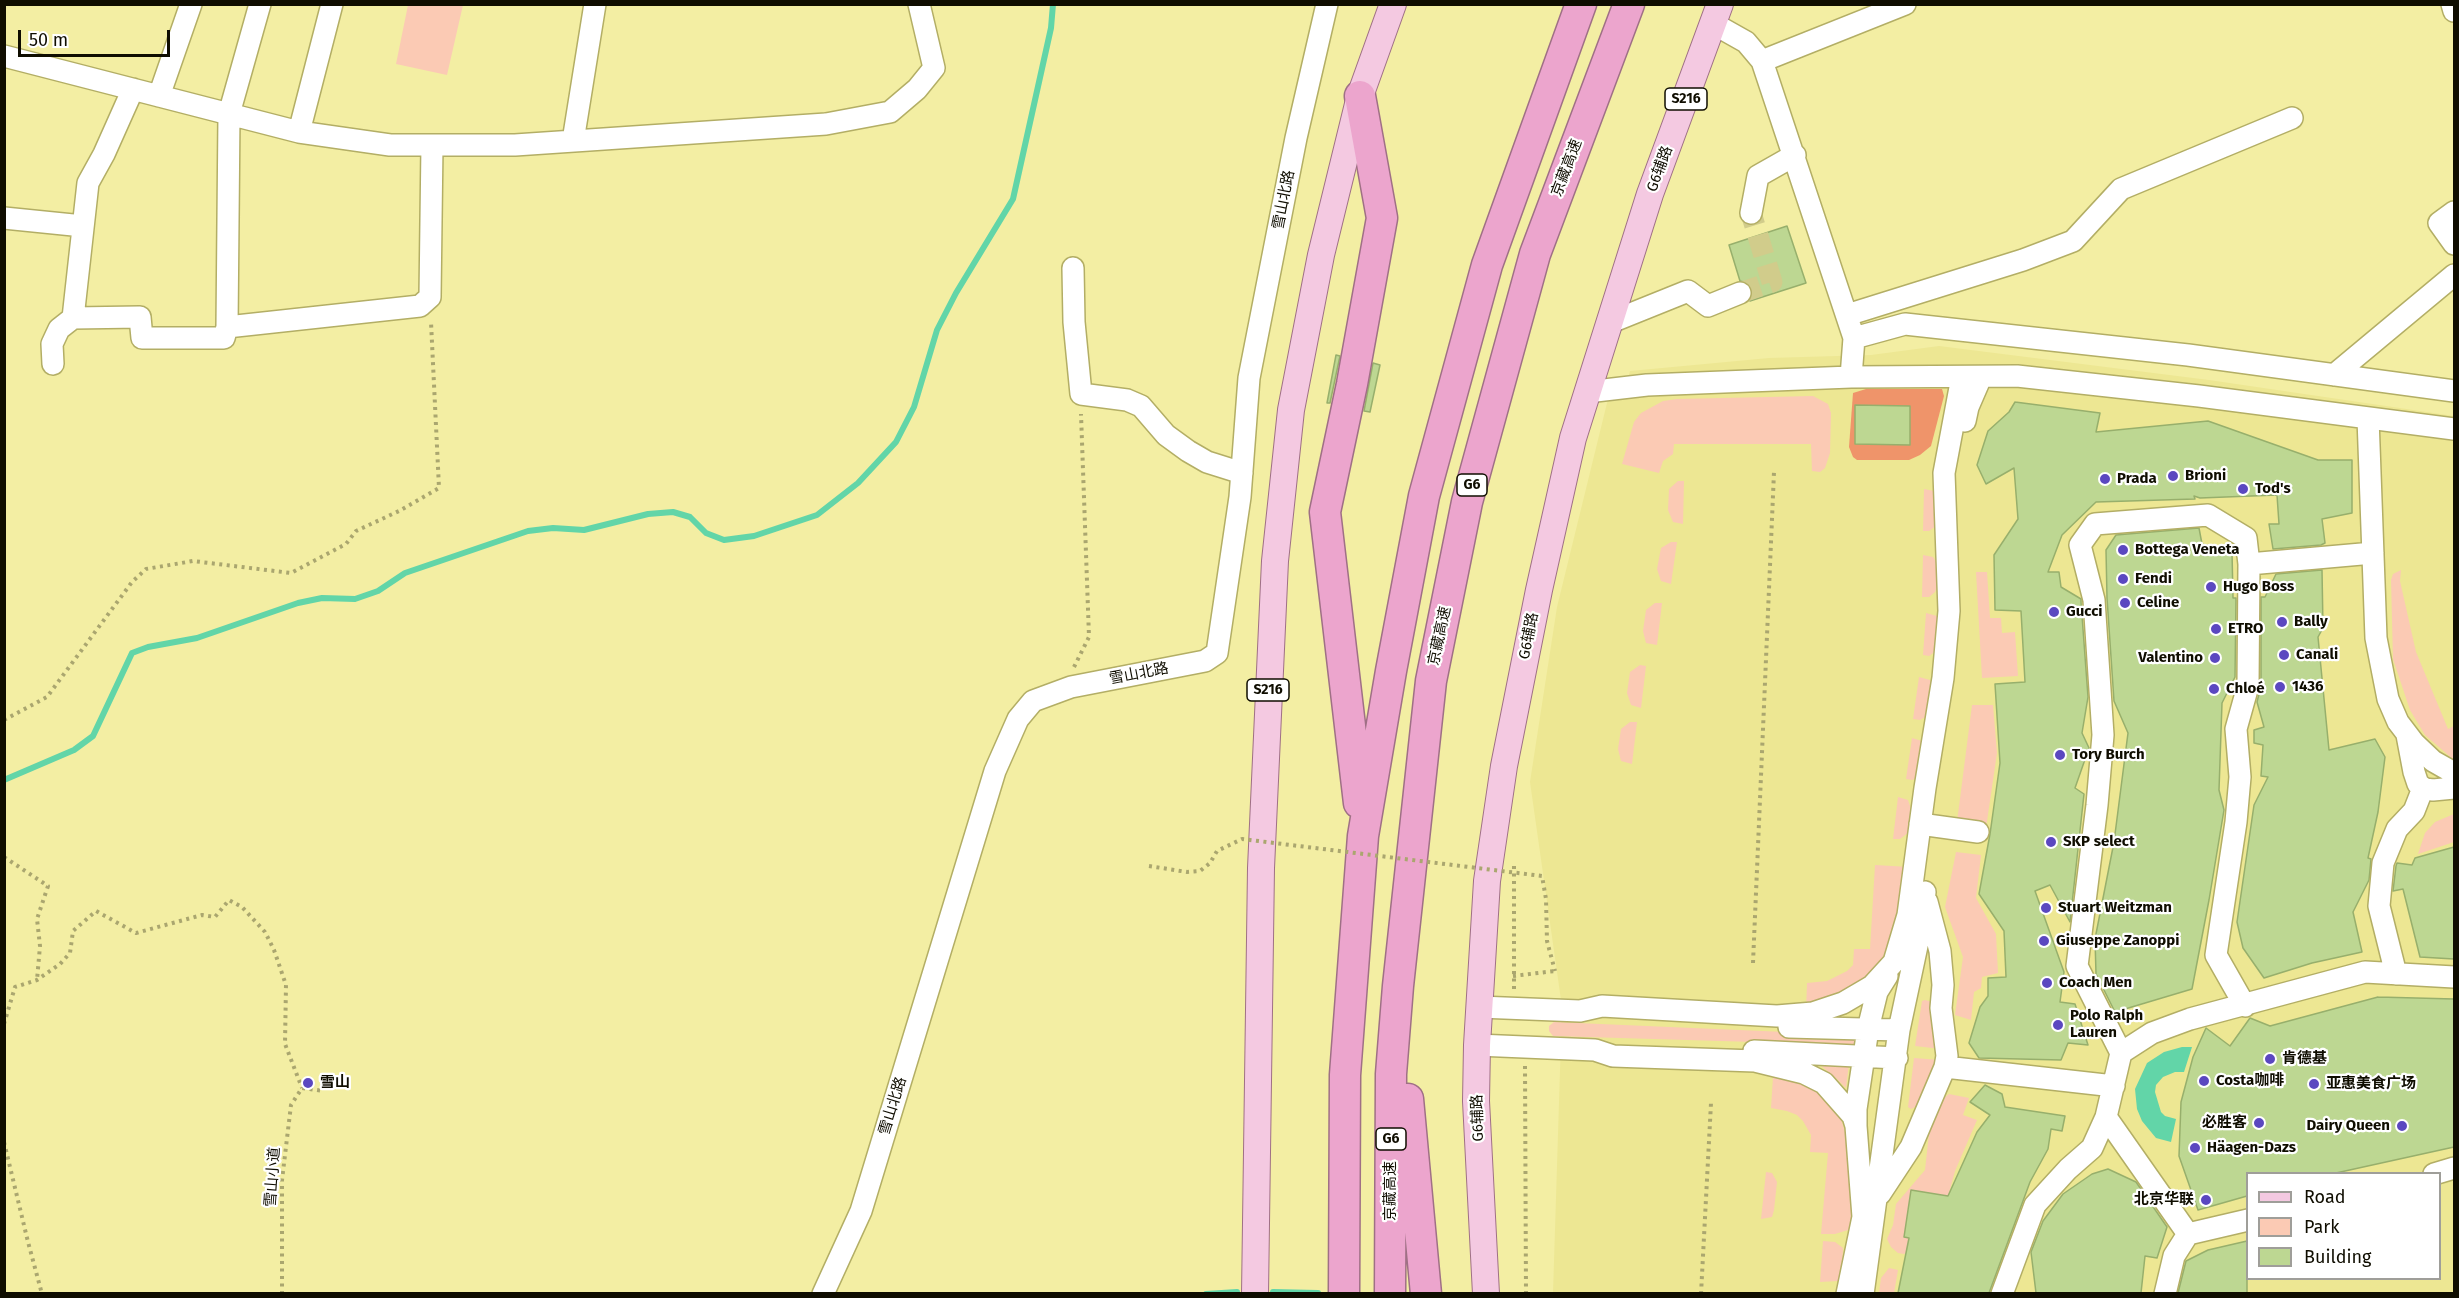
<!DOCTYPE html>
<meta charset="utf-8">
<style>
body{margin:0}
#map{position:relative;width:2459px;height:1298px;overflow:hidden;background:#f3eea3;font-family:"Fira Sans",sans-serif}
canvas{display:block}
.frame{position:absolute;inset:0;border:6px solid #0f0d00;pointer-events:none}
.legend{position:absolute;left:2246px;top:1172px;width:195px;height:108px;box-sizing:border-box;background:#fff;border:2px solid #9f9e99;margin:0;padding:8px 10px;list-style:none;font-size:18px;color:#0f0d00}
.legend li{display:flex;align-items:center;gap:12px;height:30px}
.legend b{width:30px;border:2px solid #9f9e99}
.scale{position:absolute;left:18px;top:30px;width:152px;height:27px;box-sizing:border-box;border:3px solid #0f0d00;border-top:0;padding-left:8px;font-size:18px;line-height:21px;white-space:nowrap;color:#0f0d00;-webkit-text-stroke:4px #fff;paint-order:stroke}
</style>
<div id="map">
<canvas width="2459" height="1298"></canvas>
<div class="frame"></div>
<ul class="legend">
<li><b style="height:8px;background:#f4c9e1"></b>Road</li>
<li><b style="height:16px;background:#fbcab4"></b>Park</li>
<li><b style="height:16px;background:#bdd792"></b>Building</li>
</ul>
<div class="scale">50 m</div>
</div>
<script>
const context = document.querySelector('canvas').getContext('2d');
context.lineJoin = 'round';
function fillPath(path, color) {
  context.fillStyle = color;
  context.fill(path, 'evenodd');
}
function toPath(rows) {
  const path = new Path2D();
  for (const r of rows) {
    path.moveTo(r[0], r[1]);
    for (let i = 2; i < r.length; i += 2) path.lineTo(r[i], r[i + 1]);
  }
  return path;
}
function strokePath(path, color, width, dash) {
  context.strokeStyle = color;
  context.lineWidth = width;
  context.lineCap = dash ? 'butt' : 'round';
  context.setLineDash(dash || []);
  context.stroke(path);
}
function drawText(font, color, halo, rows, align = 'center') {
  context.font = font + ' "Fira Sans","Noto Sans SC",sans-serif';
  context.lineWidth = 4.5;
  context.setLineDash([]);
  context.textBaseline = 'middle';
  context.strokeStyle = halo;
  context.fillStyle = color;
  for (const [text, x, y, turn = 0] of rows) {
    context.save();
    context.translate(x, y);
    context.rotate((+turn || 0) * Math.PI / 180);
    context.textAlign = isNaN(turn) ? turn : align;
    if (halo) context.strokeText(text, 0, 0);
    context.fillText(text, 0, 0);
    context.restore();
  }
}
fillPath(toPath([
 [1939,346,2209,380,2454,416,2454,1293,1553,1293,1562,1007,1530,782,1557,607,1608,399,1624,396,1630,371,1769,358,1871,355],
 [2248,1174,2440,1174,2440,1278,2248,1278]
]), '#ede793');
fillPath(toPath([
 [408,5,463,5,447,75,396,64],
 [1813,396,1828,404,1831,413,1830,453,1825,468,1820,472,1812,471,1811,444,1674,444,1673,454,1663,461,1659,473,1622,464,1634,422,1641,413,1663,401,1677,399],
 [1678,481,1684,481,1683,524,1673,522,1668,510,1669,489],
 [1924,489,1934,491,1936,526,1929,531,1923,531],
 [1671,542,1677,542,1671,584,1661,581,1657,569,1661,548],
 [1923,555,1933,557,1937,563,1938,584,1935,592,1929,597,1922,597],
 [2401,570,2400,581,2416,652,2448,729,2454,726,2454,760,2425,735,2410,710,2393,659,2391,580,2393,574],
 [1976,572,1987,572,1990,618,2001,618,2002,633,2015,632,2018,676,1982,678],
 [1655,603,1662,603,1657,645,1646,643,1643,631,1646,610],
 [1926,613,1937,616,1940,622,1936,651,1929,656,1923,655],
 [1640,665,1646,666,1641,708,1631,705,1627,693,1630,672],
 [1919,677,1930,680,1933,687,1927,716,1920,720,1913,719],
 [1972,705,1993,705,1997,753,1986,828,1957,822],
 [1630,722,1637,722,1632,764,1621,761,1618,749,1621,729],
 [1912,738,1922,741,1925,747,1916,778,1912,780,1906,779],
 [1898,797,1908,800,1912,812,1909,832,1900,839,1893,839],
 [2454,814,2454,842,2418,854,2425,833,2435,822],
 [1956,852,1981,855,1976,898,1996,934,1998,973,1982,977,1981,988,1974,992,1971,1020,1955,1015,1963,957,1945,907],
 [1875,865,1909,867,1889,952,1874,972,1855,990,1806,1011,1807,983,1827,981,1847,971,1853,965,1854,949,1870,949],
 [1925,1000,1932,1002,1941,1049,1915,1046,1922,1001],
 [1554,1022,1855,1035,1859,1037,1855,1045,1553,1036,1549,1031,1549,1026],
 [1914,1058,1940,1060,1915,1107,1911,1109,1908,1107],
 [1813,1059,1849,1063,1846,1088,1837,1079],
 [1773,1077,1810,1084,1828,1098,1842,1122,1851,1153,1855,1212,1848,1230,1835,1234,1821,1234,1828,1153,1810,1152,1811,1135,1803,1121,1797,1115,1787,1111,1771,1108],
 [1949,1094,1969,1098,1963,1115,1977,1120,1955,1171,1936,1240,1904,1254,1898,1253,1891,1247,1887,1239,1893,1225,1896,1204,1925,1170,1929,1134,1938,1103],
 [1766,1172,1772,1173,1777,1182,1774,1210,1772,1217,1761,1219],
 [1823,1241,1835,1242,1843,1248,1842,1276,1838,1281,1820,1282],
 [1889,1268,1898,1270,1894,1293,1879,1293,1881,1278]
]), '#fbcab4');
fillPath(toPath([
 [1866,389,1942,389,1944,396,1931,446,1920,455,1909,460,1857,460,1853,457,1849,447,1853,393]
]), '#ef946a');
fillPath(toPath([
 [2182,1047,2192,1047,2184,1072,2175,1072,2163,1077,2156,1085,2155,1092,2161,1112,2165,1116,2176,1119,2171,1142,2156,1138,2142,1121,2137,1109,2135,1089,2147,1063,2164,1052]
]), '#62d5a8');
strokePath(toPath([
 [4,780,74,750,93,736,132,653,148,647,197,638,298,603,322,598,355,599,378,591,405,573,528,531,553,528,584,530,648,514,673,512,690,517,706,533,724,540,754,536,817,515,858,483,896,442,914,407,937,330,956,293,1013,199,1051,28,1053,4],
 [1273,1292,1318,1293],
 [1206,1294,1237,1292]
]), '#62d5a8', 6);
const building = toPath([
 [1787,226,1806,283,1750,301,1752,289,1747,283,1740,281,1729,245,1787,226],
 [1336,355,1340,356,1330,403,1327,403,1336,355],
 [1373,363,1380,365,1370,412,1364,411,1373,363],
 [2015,402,2100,413,2096,432,2208,421,2318,460,2352,460,2352,513,2322,519,2325,543,2321,545,2273,549,2269,524,2279,524,2277,495,2200,498,2194,496,2195,499,2096,502,2062,535,2048,572,2059,572,2061,587,2081,599,2081,602,2088,697,2082,733,2089,748,2075,788,2084,794,2070,922,2050,885,2035,891,2064,972,2060,1002,2075,1004,2088,1045,2068,1043,2061,1060,1979,1058,1969,1043,1980,1007,1988,996,1988,978,2006,977,2004,931,1979,894,1990,834,2000,763,1995,684,2025,682,2021,611,1995,610,1994,555,2018,519,2014,468,1986,484,1977,465,1988,431,2009,412,2015,402],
 [1855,405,1910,406,1910,445,1855,444,1855,405],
 [2199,528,2202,544,2232,552,2233,598,2236,598,2235,677,2222,703,2219,790,2224,810,2209,900,2192,989,2115,1012,2096,974,2095,939,2114,842,2128,733,2114,701,2107,598,2106,550,2116,535,2199,528],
 [2322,570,2323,628,2318,637,2329,750,2375,739,2385,757,2378,812,2368,858,2371,859,2369,880,2353,912,2362,952,2312,963,2264,978,2243,948,2237,922,2254,805,2268,777,2261,776,2263,745,2254,743,2254,730,2264,727,2257,702,2261,686,2261,597,2265,597,2276,574,2322,570],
 [2454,847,2454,959,2420,957,2403,889,2393,891,2396,866,2397,863,2412,865,2415,858,2454,847],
 [2378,997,2454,999,2454,1147,2336,1173,2247,1173,2247,1196,2198,1210,2179,1156,2181,1102,2193,1057,2206,1028,2230,1046,2250,1018,2270,1026,2378,997],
 [1985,1085,2002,1094,2005,1107,2065,1116,2062,1131,2051,1129,2048,1149,2030,1182,1989,1293,1898,1293,1909,1238,1904,1237,1911,1190,1948,1196,1977,1132,1990,1115,1970,1102,1985,1085],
 [2108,1169,2136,1182,2167,1227,2157,1258,2145,1256,2141,1293,2036,1293,2031,1252,2043,1221,2063,1194,2092,1174,2108,1169],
 [2247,1241,2247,1293,2178,1293,2186,1261,2208,1250,2247,1241]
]);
fillPath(building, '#bdd792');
strokePath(building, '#97af6c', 1.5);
strokePath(toPath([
 [1740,293,1772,282,1751,213]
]), '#d1cc8b', 21, [21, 10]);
const minor = toPath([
 [260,4,229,114,227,327,420,306,430,297,432,145],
 [2452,4,2454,11],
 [1714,24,1746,42,1762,61,1854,338,1851,377],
 [4,56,299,132,390,145,515,145,826,124,890,112,917,89,934,68,919,4],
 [1762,61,1905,4],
 [133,89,104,154,88,183,73,318,140,317,142,338,224,338,227,327],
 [159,96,191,4],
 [299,132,332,4],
 [573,141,595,4],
 [2454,212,2439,223,2454,244],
 [1751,213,1758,176,1795,155],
 [4,218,83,226],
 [1073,268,1074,322,1081,394,1127,400,1141,406,1166,435,1188,451,1207,462,1242,473],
 [1847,315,2023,260,2073,241,2121,189,2292,118],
 [1611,322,1688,291,1708,306,1740,293],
 [1854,338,1905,324,2188,355,2454,391],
 [53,364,52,344,59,329,73,318],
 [2334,375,2454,275],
 [1587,392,1647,385,1851,377,2017,376,2199,396,2454,429],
 [2368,418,2376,638,2388,699,2398,722,2414,743,2433,761,2454,773],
 [1965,421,1968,407,1981,377],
 [2249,564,2373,553],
 [2407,735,2414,772,2418,784,2425,789,2433,790,2454,788],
 [1920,824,1978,832],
 [2396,974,2379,906,2383,863,2397,829,2414,811,2423,788],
 [1479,1007,1580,1011,1602,1006,1777,1016,1813,1013,1843,1003,1872,986,1894,962,1908,915,1925,788,1943,678,1949,611,1944,473,1962,377],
 [1789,1027,1899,1030],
 [1477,1045,1595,1050,1613,1056,1755,1061,1804,1073,1824,1083,1853,1116,1856,1126,1863,1217,1847,1294],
 [1754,1051,1897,1058],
 [2121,1053,2152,1033,2190,1019,2365,972,2454,977],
 [1945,1067,2114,1086],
 [2106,1117,2188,1234,2174,1256,2165,1294],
 [1856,1126,1856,1109,1868,1029,1877,992,1887,976],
 [2434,1174,2454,1168],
 [1880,1194,1911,1147,1945,1067,1947,1056,1941,1008,1943,985,1940,951,1927,902],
 [2188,1234,2248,1220],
 [823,1294,861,1211,995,771,1018,719,1033,701,1071,687,1205,661,1217,653,1240,497,1249,378,1296,138,1327,4],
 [1863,1294,1899,1030,1921,927,1925,892],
 [2002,1294,2035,1205,2068,1169,2092,1148,2106,1117,2121,1053,2077,966,2097,805,2103,735,2094,600,2080,545,2095,524,2208,515,2246,538,2249,564,2248,686,2236,729,2240,777,2236,822,2216,955,2245,1006]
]);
const major = toPath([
 [1255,1294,1261,868,1275,561,1291,410,1321,255,1360,96,1393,4],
 [1486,1294,1476,1101,1477,1045,1487,881,1504,766,1539,590,1573,438,1650,194,1720,4]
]);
const highway = toPath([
 [1359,803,1325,512,1352,384,1382,218,1360,96],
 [1408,1099,1426,1294],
 [1344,1294,1345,1075,1363,836,1391,671,1424,496,1487,265,1581,4],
 [1390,1294,1391,1074,1398,986,1431,681,1467,502,1535,254,1629,4]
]);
strokePath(minor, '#b3ae65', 24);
strokePath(major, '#9f7085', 28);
strokePath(highway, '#9f7085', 33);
strokePath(toPath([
 [1074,667,1089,637,1081,414],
 [4,720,47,697,132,582,146,569,193,561,291,573,346,544,356,531,399,511,439,488,431,322],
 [4,857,48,886,37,919,40,946,37,980],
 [1514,866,1514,991],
 [1753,963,1774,472],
 [1513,976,1555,971],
 [4,1024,15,987,37,980,60,964,70,953,73,931,96,911,136,933,202,915,215,917,229,900,242,907,265,932,274,950,286,985,285,1044,302,1088],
 [1525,1066,1526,1294],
 [4,1142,28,1242,42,1294],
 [282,1294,282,1180,291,1105,302,1088,324,1091],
 [1701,1294,1711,1103]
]), '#aaa66f', 4, [3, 4.5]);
strokePath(minor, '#fff', 21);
strokePath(major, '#f4c9e1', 26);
strokePath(highway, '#eca5cd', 30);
strokePath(toPath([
 [1149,866,1187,872,1200,871,1210,863,1217,851,1242,839,1542,876,1546,899,1547,941,1555,971]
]), '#aaa66f', 4, [3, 4.5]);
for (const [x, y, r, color] of [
 [2173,476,6,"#5b48c0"],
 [2105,479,6,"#5b48c0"],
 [2243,489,6,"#5b48c0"],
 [2123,550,6,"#5b48c0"],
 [2123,579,6,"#5b48c0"],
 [2211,587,6,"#5b48c0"],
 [2125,603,6,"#5b48c0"],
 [2054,612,6,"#5b48c0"],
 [2282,622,6,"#5b48c0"],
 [2216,629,6,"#5b48c0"],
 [2284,655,6,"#5b48c0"],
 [2215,658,6,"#5b48c0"],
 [2280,687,6,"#5b48c0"],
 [2214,689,6,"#5b48c0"],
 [2060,755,6,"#5b48c0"],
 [2051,842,6,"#5b48c0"],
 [2046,908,6,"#5b48c0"],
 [2044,941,6,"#5b48c0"],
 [2047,983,6,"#5b48c0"],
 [2058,1025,6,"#5b48c0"],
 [2270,1059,6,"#5b48c0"],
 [2204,1081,6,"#5b48c0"],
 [308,1083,6,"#5b48c0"],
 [2314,1084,6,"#5b48c0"],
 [2259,1123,6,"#5b48c0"],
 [2402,1126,6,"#5b48c0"],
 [2195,1148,6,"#5b48c0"],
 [2206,1200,6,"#5b48c0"]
]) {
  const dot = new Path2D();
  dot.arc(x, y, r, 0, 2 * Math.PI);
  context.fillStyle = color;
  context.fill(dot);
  strokePath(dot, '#fff', 2);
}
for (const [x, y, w] of [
 [1686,99,42],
 [1472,485,30],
 [1268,690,42],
 [1391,1139,30]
]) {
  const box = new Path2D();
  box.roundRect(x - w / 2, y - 11, w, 22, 4.5);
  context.fillStyle = '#fff';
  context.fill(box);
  strokePath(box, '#0f0d00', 1.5);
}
drawText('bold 14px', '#0f0d00', null, [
 ["S216",1686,99],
 ["G6",1472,485],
 ["S216",1268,690],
 ["G6",1391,1139]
]);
drawText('15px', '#0f0d00', '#fff', [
 ["京藏高速",1567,168,-69],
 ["G6辅路",1660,169,-70],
 ["雪山北路",1284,200,-79],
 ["京藏高速",1440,636,-78],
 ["G6辅路",1529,636,-79],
 ["雪山北路",1139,674,-11],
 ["雪山北路",893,1106,-73],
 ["G6辅路",1478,1118,-92],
 ["雪山小道",273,1177,-86],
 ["京藏高速",1391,1191,-90]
]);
drawText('bold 15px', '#0f0d00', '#fff', [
 ["Brioni",2185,476],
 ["Prada",2117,479],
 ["Tod's",2255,489],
 ["Bottega Veneta",2135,550],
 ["Fendi",2135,579],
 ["Hugo Boss",2223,587],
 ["Celine",2137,603],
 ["Gucci",2066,612],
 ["Bally",2294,622],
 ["ETRO",2228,629],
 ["Canali",2296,655],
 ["Valentino",2203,658,"right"],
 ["1436",2292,687],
 ["Chloé",2226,689],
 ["Tory Burch",2072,755],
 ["SKP select",2063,842],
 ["Stuart Weitzman",2058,908],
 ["Giuseppe Zanoppi",2056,941],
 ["Coach Men",2059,983],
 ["Polo Ralph",2070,1016],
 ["Lauren",2070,1033],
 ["肯德基",2282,1059],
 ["Costa咖啡",2216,1081],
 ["雪山",320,1083],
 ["亚惠美食广场",2326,1084],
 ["必胜客",2247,1123,"right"],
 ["Dairy Queen",2390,1126,"right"],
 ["Häagen-Dazs",2207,1148],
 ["北京华联",2194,1200,"right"]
], 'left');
</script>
